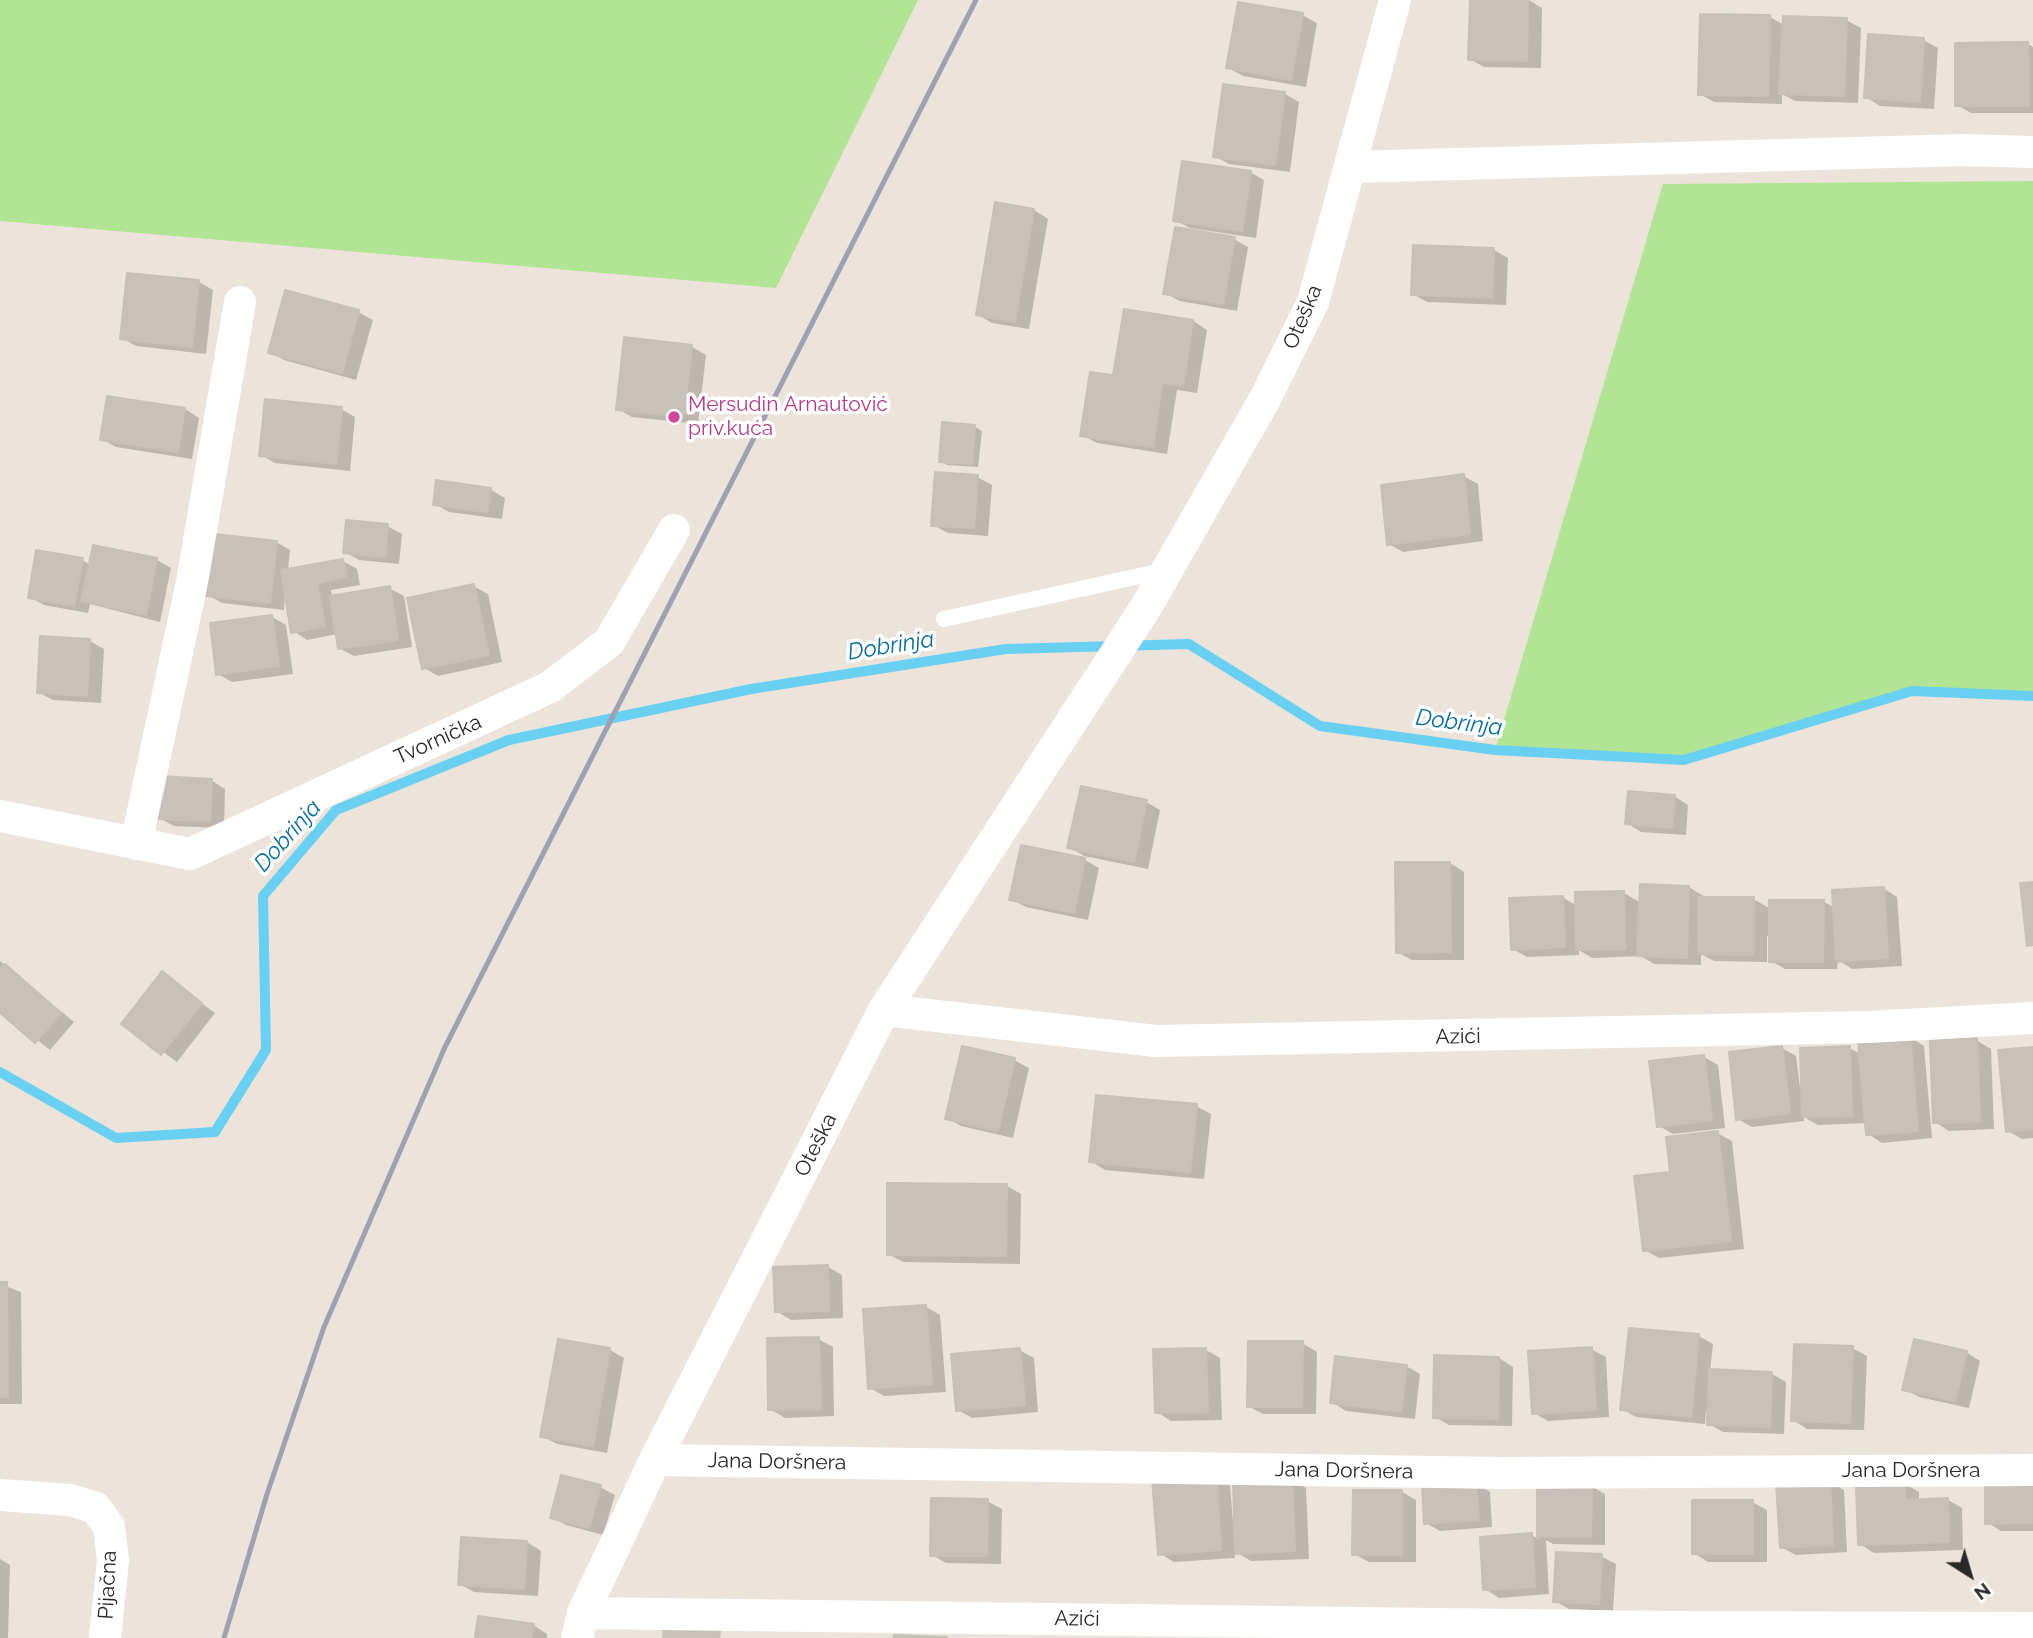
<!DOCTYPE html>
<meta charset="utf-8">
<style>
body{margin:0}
#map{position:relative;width:2033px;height:1638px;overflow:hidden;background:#ece4da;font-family:Raleway,sans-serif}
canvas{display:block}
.north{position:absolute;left:1935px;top:1540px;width:70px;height:70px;-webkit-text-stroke:5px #fff;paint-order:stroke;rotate:143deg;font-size:19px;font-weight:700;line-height:28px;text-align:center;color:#292929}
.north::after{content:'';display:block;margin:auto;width:24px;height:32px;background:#292929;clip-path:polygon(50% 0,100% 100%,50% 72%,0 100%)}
</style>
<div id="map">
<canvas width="2033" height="1638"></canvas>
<div class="north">N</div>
</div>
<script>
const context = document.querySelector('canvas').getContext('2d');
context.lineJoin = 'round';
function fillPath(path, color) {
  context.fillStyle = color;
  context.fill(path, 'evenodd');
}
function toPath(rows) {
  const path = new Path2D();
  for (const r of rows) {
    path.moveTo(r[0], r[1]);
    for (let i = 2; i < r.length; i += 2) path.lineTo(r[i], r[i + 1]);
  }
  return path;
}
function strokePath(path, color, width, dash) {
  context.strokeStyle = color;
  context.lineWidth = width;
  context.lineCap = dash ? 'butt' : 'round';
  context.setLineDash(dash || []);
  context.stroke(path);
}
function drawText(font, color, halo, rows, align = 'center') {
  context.font = font + ' Raleway,sans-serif';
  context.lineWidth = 7;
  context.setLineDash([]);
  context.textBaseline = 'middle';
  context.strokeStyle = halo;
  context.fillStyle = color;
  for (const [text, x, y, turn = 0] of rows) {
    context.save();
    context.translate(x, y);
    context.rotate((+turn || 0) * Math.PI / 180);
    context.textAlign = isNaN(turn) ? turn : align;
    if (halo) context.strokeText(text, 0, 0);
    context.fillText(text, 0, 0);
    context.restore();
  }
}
fillPath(toPath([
 [0,0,918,0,776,288,0,221],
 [2033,181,2033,695,1912,691,1684,760,1495,750,1663,184]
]), '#b1e494');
fillPath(toPath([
 [1471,0,1529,0,1542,8,1541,68,1484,67,1470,59],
 [1302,15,1317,23,1306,87,1243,76,1228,68],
 [1770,17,1784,25,1846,20,1861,28,1858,103,1795,101,1782,94,1782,104,1714,102,1700,94],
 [1923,40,1938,48,1934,109,1880,106,1866,97],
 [2028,44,2033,47,2033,113,1971,113,1957,105],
 [1225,86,1285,94,1299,102,1290,172,1229,164,1215,156],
 [1250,172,1264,180,1256,238,1190,228,1175,220],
 [1034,210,1048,219,1029,329,992,323,977,314],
 [1234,239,1248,247,1237,311,1180,301,1165,293],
 [1494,250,1508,258,1506,305,1427,302,1413,294],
 [199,282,213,290,206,354,136,346,122,338],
 [1125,311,1193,321,1207,330,1197,393,1177,390,1167,454,1097,443,1082,435,1115,377],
 [358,312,373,320,356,380,284,360,270,352],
 [692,347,706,355,698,424,632,417,618,409],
 [185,409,199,418,192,459,116,447,102,439],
 [341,409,355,417,350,471,275,463,261,455],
 [943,424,975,427,982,431,978,467,947,465,941,461],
 [1463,476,1478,484,1483,541,1403,552,1389,544],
 [977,477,992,485,988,536,948,533,933,525],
 [438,482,491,490,505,498,502,519,449,512,435,504],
 [387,526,402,534,399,564,359,560,345,552],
 [276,542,290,550,288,570,343,561,357,569,360,585,331,590,332,597,389,588,404,596,412,647,354,656,339,648,337,634,307,640,293,631,285,595,284,610,222,603,208,595],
 [94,547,157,560,171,568,160,622,90,604,88,613,44,605,30,597,82,560,91,565],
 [473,586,488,594,502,662,438,676,424,668],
 [272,617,286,625,293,674,232,682,218,674],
 [90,641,104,649,101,703,53,700,38,692],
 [211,780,225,789,224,828,174,826,159,818],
 [1674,796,1688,805,1686,835,1641,832,1627,823],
 [1146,802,1160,810,1148,869,1084,856,1069,847],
 [1022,847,1085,860,1099,868,1088,920,1026,907,1011,899],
 [1450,863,1464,872,1464,960,1412,960,1397,952],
 [1689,887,1703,896,1703,899,1753,899,1771,909,1771,902,1824,902,1835,908,1883,888,1897,897,1902,966,1852,969,1838,960,1837,969,1785,969,1771,961,1771,936,1767,936,1767,962,1714,961,1701,954,1701,965,1654,964,1641,956,1592,958,1579,950,1579,955,1527,957,1513,949,1562,897,1577,906,1624,893,1641,903],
 [0,961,74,1022,50,1050,0,1010],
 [162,974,215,1013,177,1062,123,1023],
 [1910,1037,1924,1046,1932,1138,1882,1143,1868,1134,1867,1123,1818,1125,1804,1117,1804,1121,1752,1127,1738,1119,1782,1048,1796,1056,1800,1088,1803,1087,1849,1048,1861,1054],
 [1976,1040,1991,1049,1994,1129,1949,1131,1935,1122],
 [2033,1049,2033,1138,2022,1139,2008,1131],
 [1704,1057,1718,1065,1725,1128,1673,1134,1659,1126],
 [1014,1060,1029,1068,1013,1138,961,1126,947,1118],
 [1196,1106,1211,1114,1204,1179,1105,1170,1091,1161],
 [1717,1133,1732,1141,1744,1249,1659,1258,1645,1250,1672,1173],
 [889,1185,1007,1186,1021,1194,1020,1264,903,1262,888,1254],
 [828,1267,842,1275,843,1318,791,1320,776,1311],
 [0,1284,21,1292,22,1404,0,1404],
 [926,1307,940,1315,946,1392,884,1396,870,1388],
 [1631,1329,1699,1336,1713,1344,1710,1371,1772,1374,1786,1382,1784,1434,1723,1432,1709,1424,1709,1412,1706,1411,1705,1424,1636,1417,1622,1409],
 [818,1339,833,1347,834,1416,785,1418,770,1409],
 [559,1341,610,1350,624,1358,607,1453,557,1444,542,1436],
 [1302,1343,1317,1352,1316,1414,1263,1414,1248,1406],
 [1852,1348,1867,1356,1864,1430,1807,1429,1793,1420],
 [1591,1349,1606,1357,1609,1417,1548,1421,1534,1413],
 [1019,1350,1034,1358,1038,1412,972,1418,958,1410],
 [1206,1350,1220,1358,1222,1420,1171,1421,1157,1412],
 [1966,1352,1980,1361,1969,1408,1919,1397,1904,1389],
 [1499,1358,1513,1367,1512,1426,1449,1425,1435,1417],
 [1406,1366,1420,1374,1415,1419,1346,1411,1332,1402],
 [1216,1477,1230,1485,1233,1522,1292,1479,1306,1488,1309,1559,1251,1561,1234,1551,1235,1558,1174,1562,1159,1553],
 [1829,1482,1844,1490,1847,1552,1796,1555,1781,1547],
 [1476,1483,1490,1492,1492,1527,1440,1531,1426,1523],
 [1905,1484,1919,1492,1919,1501,1948,1500,1962,1508,1963,1550,1874,1553,1860,1544],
 [2033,1484,2033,1531,2001,1531,1987,1522],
 [1539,1485,1591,1486,1605,1494,1605,1545,1553,1544,1546,1540,1549,1594,1499,1598,1485,1589,1531,1535,1539,1539],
 [600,1487,615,1495,603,1535,566,1525,552,1517],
 [1402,1492,1416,1500,1416,1562,1369,1562,1354,1554],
 [987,1501,1002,1509,1001,1564,946,1563,932,1555],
 [1752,1502,1767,1510,1767,1562,1708,1562,1694,1553],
 [527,1542,541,1551,538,1596,474,1592,460,1584],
 [1601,1556,1616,1564,1613,1611,1569,1609,1555,1601],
 [0,1559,10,1565,8,1638,0,1638],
 [533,1625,547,1634,547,1638,476,1638]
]), '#0003');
strokePath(toPath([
 [0,1072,116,1138,215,1132,266,1050,263,896,336,810,509,740,751,689,1006,649,1189,644,1320,726,1495,750,1684,760,1912,691,2033,696]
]), '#69d0f2', 10);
const building = toPath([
 [1470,0,1528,0,1527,61,1468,60,1470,0],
 [1238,2,1303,13,1291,80,1226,68,1238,2],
 [1700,14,1770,15,1768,96,1698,95,1700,14],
 [1783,16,1847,18,1844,96,1779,94,1783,16],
 [1868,34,1924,38,1920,102,1864,98,1868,34],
 [2028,42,2029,106,1955,106,1955,43,2028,42],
 [1223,84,1285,92,1275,165,1213,157,1223,84],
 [1182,161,1251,171,1242,231,1173,221,1182,161],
 [995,202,1034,209,1015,322,976,315,995,202],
 [1175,227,1235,237,1223,304,1163,294,1175,227],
 [1413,245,1494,248,1492,298,1411,295,1413,245],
 [127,273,199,280,192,347,120,339,127,273],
 [285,290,359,310,342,373,268,353,285,290],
 [1124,309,1193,320,1183,386,1113,375,1124,309],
 [624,337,692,345,684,417,616,410,624,337],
 [1090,372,1162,382,1153,447,1080,436,1090,372],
 [107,396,185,408,178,452,100,440,107,396],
 [265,399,342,407,336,464,259,456,265,399],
 [942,422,975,425,972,464,939,462,942,422],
 [935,472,978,475,974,528,931,526,935,472],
 [1464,474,1470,534,1387,545,1381,485,1464,474],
 [436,480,491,488,487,512,433,505,436,480],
 [346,520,388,524,385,557,343,553,346,520],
 [214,534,277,541,270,603,206,596,214,534],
 [93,545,157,558,146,615,81,601,93,545],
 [36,550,83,558,74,606,28,598,36,550],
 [343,559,346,577,317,583,325,626,291,633,281,570,343,559],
 [474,584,489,655,422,669,407,598,474,584],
 [390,586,398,640,338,649,330,596,390,586],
 [272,615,279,666,216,675,210,623,272,615],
 [40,636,90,639,87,696,37,693,40,636],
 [159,776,212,779,210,821,158,819,159,776],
 [1081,786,1147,800,1134,862,1067,848,1081,786],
 [1628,791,1675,795,1672,828,1625,824,1628,791],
 [1021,845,1085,858,1074,913,1009,900,1021,845],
 [1395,862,1450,862,1451,952,1396,953,1395,862],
 [2033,882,2033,945,2027,946,2020,883,2033,882],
 [1640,884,1689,886,1687,958,1637,956,1640,884],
 [1884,887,1888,958,1836,962,1832,890,1884,887],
 [1624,891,1625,949,1576,950,1575,892,1624,891],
 [1563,896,1565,947,1511,950,1509,898,1563,896],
 [1698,897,1754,897,1753,955,1698,954,1698,897],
 [1769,900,1824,900,1823,962,1769,962,1769,900],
 [5,964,61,1013,35,1043,0,1013,0,969,5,964],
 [162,971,202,1003,161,1055,121,1024,162,971],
 [1910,1035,1918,1131,1866,1135,1858,1040,1910,1035],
 [1977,1038,1980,1122,1933,1123,1930,1041,1977,1038],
 [962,1046,1015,1058,998,1131,945,1119,962,1046],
 [1782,1046,1790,1113,1736,1120,1729,1052,1782,1046],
 [1850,1046,1852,1116,1802,1117,1800,1048,1850,1046],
 [2033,1047,2033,1129,2006,1132,1998,1050,2033,1047],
 [1704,1055,1712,1120,1657,1127,1649,1061,1704,1055],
 [1096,1095,1197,1104,1190,1172,1089,1162,1096,1095],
 [1718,1131,1731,1241,1643,1251,1634,1176,1670,1172,1666,1137,1718,1131],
 [887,1183,1007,1184,1006,1256,887,1255,887,1183],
 [828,1265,829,1311,775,1312,773,1267,828,1265],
 [0,1282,7,1282,8,1397,0,1397,0,1282],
 [926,1305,932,1384,868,1389,863,1309,926,1305],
 [1629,1328,1699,1334,1691,1417,1620,1410,1629,1328],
 [819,1337,821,1409,768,1410,767,1338,819,1337],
 [558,1339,610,1348,593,1446,540,1437,558,1339],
 [1914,1339,1967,1351,1955,1401,1902,1390,1914,1339],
 [1248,1341,1303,1341,1302,1407,1247,1407,1248,1341],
 [1794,1344,1853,1346,1850,1423,1791,1421,1794,1344],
 [1592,1347,1596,1410,1532,1414,1528,1351,1592,1347],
 [1020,1348,1025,1405,956,1411,951,1354,1020,1348],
 [1206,1348,1208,1412,1155,1413,1153,1349,1206,1348],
 [1434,1355,1499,1357,1498,1419,1433,1418,1434,1355],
 [1335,1356,1407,1365,1401,1412,1330,1403,1335,1356],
 [1709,1369,1772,1372,1770,1427,1707,1425,1709,1369],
 [561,1475,601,1485,589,1528,550,1518,561,1475],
 [1216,1475,1221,1550,1158,1555,1152,1479,1216,1475],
 [1292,1478,1295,1551,1235,1554,1233,1481,1292,1478],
 [1830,1480,1833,1545,1780,1548,1776,1483,1830,1480],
 [1476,1482,1479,1520,1424,1524,1422,1485,1476,1482],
 [1905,1482,1905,1500,1948,1498,1949,1542,1858,1545,1856,1484,1905,1482],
 [1985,1482,2033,1483,2033,1523,1985,1524,1985,1482],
 [1537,1483,1592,1484,1591,1537,1537,1537,1537,1483],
 [1353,1490,1402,1490,1402,1555,1352,1555,1353,1490],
 [931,1498,988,1499,987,1556,930,1556,931,1498],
 [1692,1500,1753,1500,1753,1554,1692,1554,1692,1500],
 [1532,1533,1535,1587,1483,1590,1480,1537,1532,1533],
 [461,1537,527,1541,524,1589,458,1585,461,1537],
 [1556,1552,1602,1554,1599,1604,1553,1602,1556,1552],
 [478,1616,534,1624,531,1638,475,1638,478,1616],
 [664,1626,720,1631,719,1638,663,1638,664,1626],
 [894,1635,947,1637,946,1638,893,1638,894,1635]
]);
fillPath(building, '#c7c1ba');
strokePath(building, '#c7c0b4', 2);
strokePath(toPath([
 [944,619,1167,570]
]), '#fff', 16);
strokePath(toPath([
 [1351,167,1963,150,2033,152],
 [0,816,190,854,550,687,609,642,674,530],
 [136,844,192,582,240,302],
 [884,1010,1156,1041,1869,1027,2033,1018],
 [655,1460,1501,1473,2033,1470],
 [0,1495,70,1500,96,1508,109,1527,113,1560,105,1638],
 [583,1613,1668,1627,2033,1628],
 [577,1638,583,1613,655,1460,884,1010,1146,607,1266,397,1313,302,1395,0]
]), '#fff', 32);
strokePath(toPath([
 [224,1638,267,1494,324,1327,445,1047,976,0]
]), '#9da1b4', 5);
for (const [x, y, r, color] of [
 [674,417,7,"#d1479c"]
]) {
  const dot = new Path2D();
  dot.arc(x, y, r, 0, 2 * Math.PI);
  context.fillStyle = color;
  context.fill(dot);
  strokePath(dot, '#fff', 2.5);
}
drawText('21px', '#292929', '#fff', [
 ["Oteška",1303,317,-67],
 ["Tvornička",438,740,-24],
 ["Azići",1458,1037,-1],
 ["Oteška",816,1145,-63],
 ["Jana Doršnera",777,1462,1],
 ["Jana Doršnera",1344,1471,1],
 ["Jana Doršnera",1911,1471],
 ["Pijačna",108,1585,-87],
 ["Azići",1077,1619,1]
]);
drawText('21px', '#b23c85', '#fff', [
 ["Mersudin Arnautović",688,405],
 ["priv.kuća",688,429]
], 'left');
drawText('italic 23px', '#096d9d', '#fff', [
 ["Dobrinja",891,646,-9],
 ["Dobrinja",1459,723,7],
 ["Dobrinja",288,836,-48]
]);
</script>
